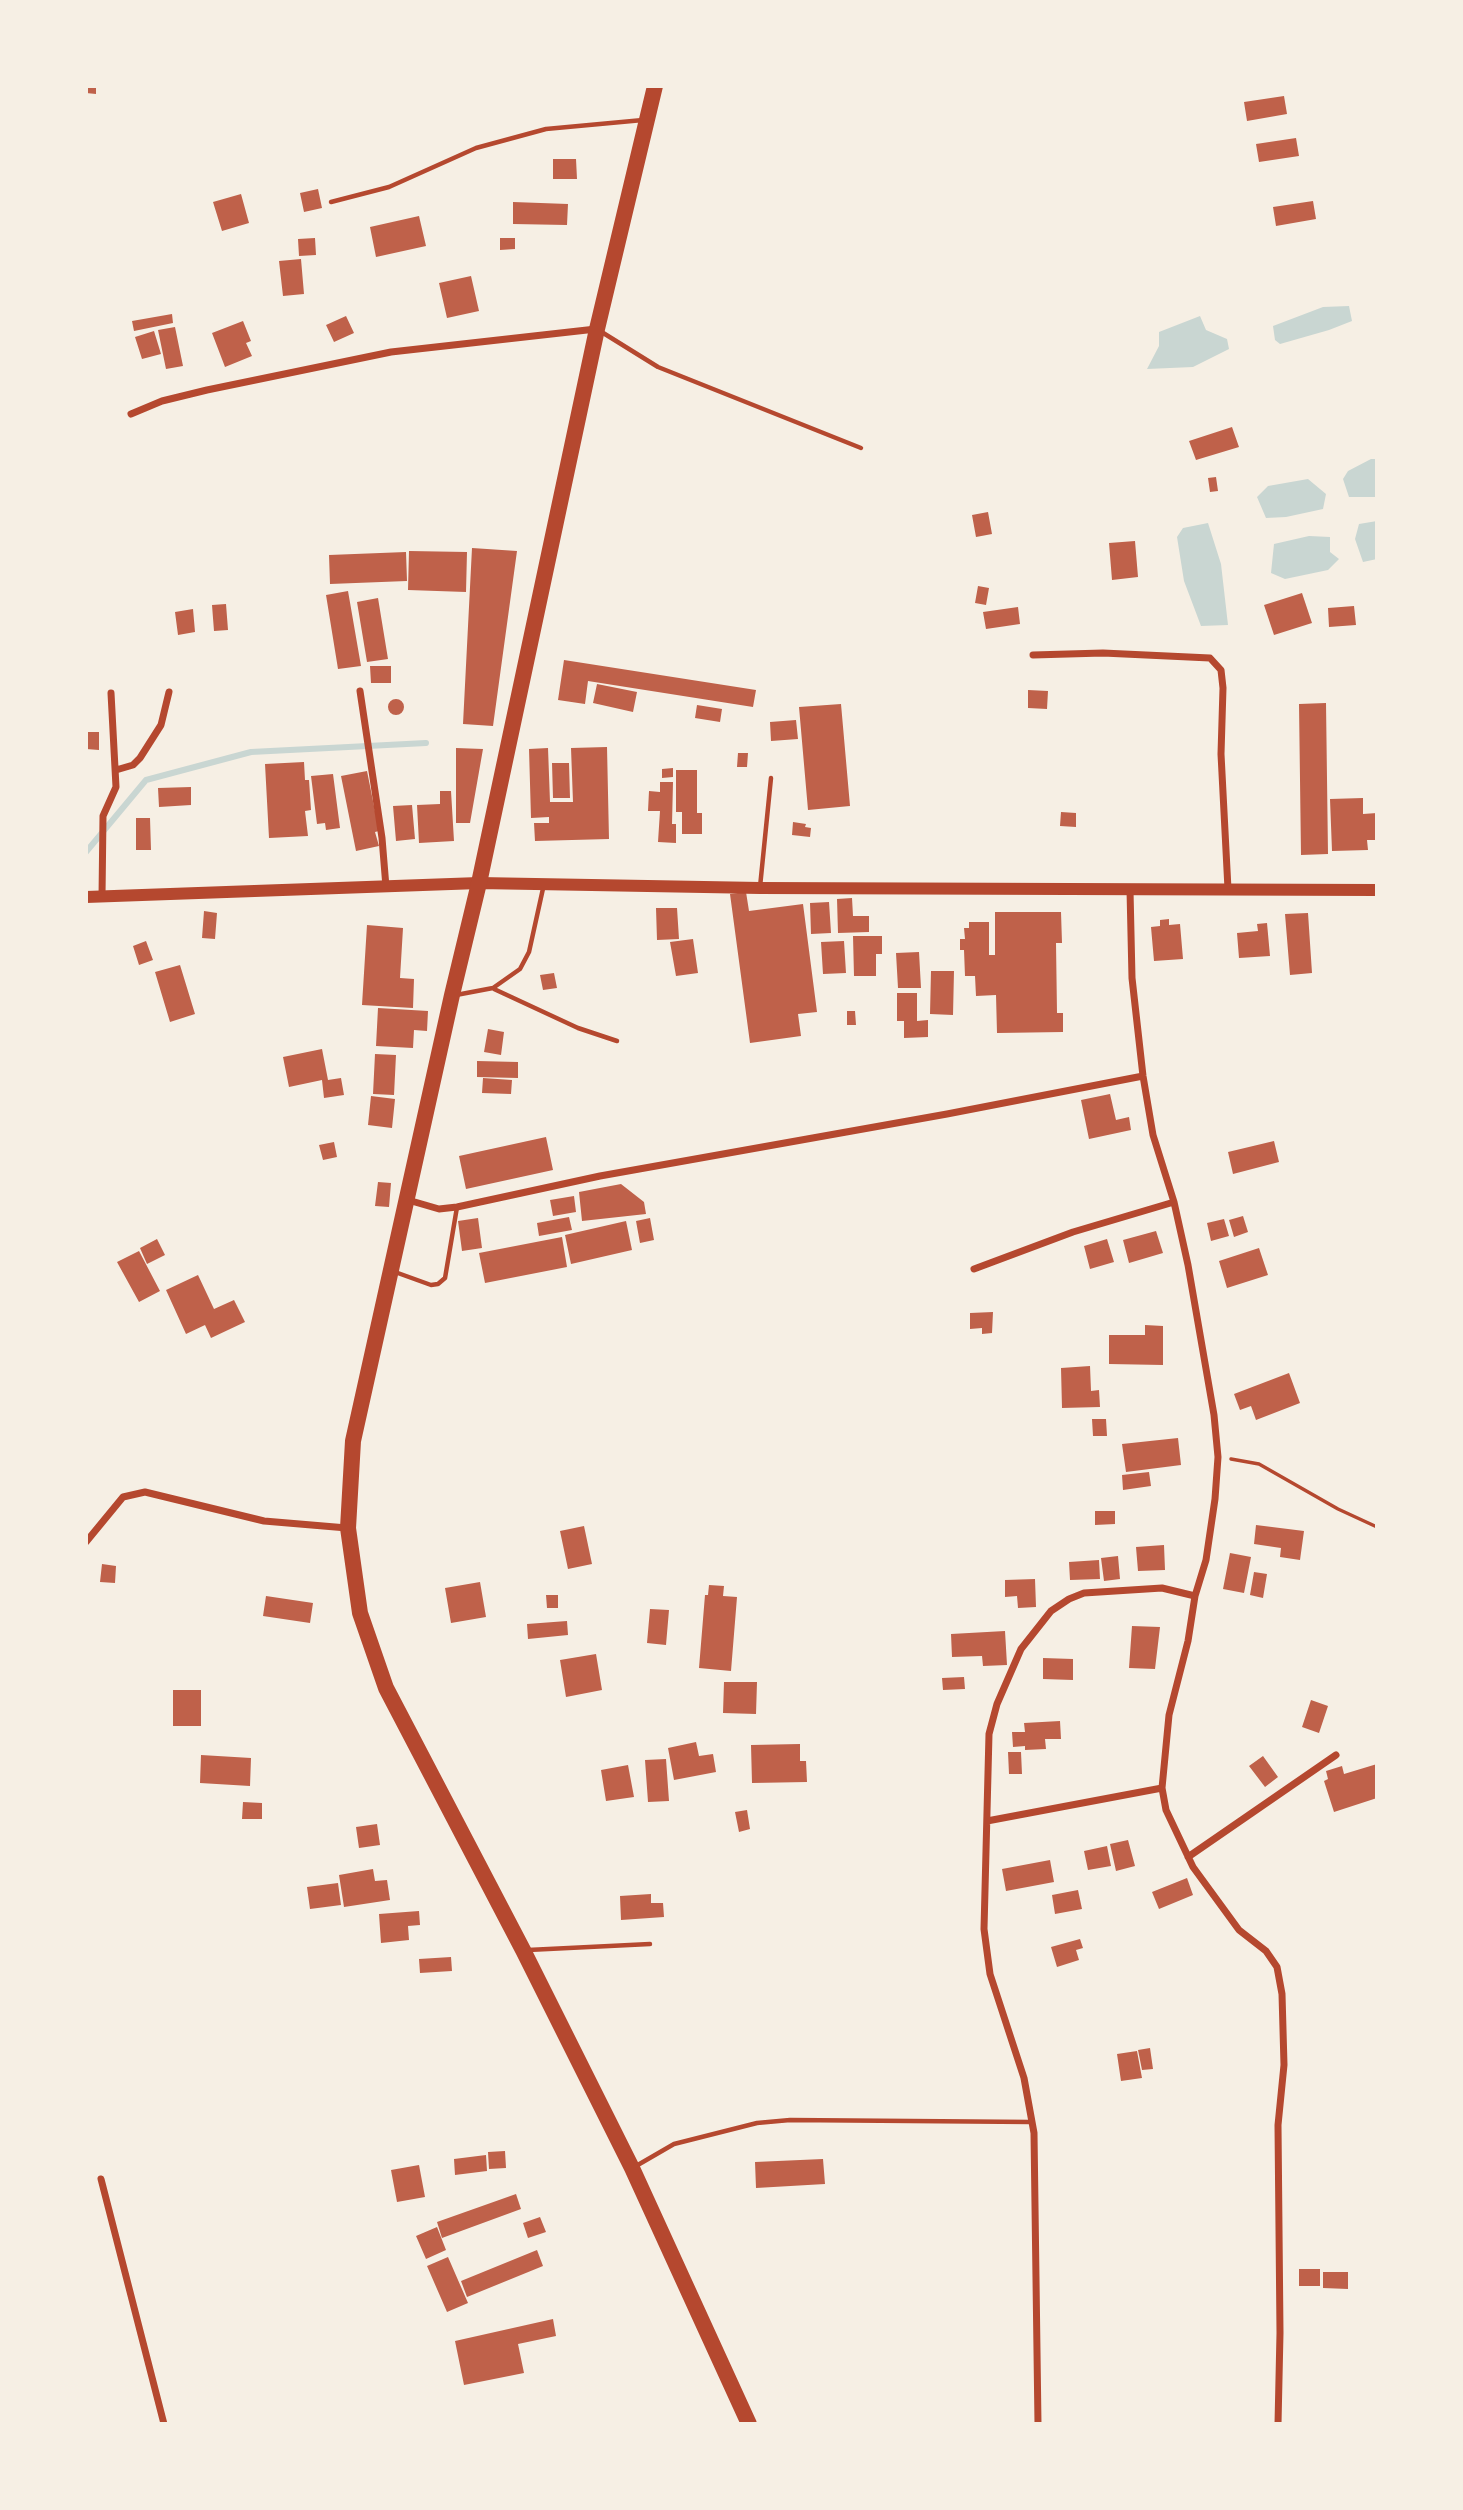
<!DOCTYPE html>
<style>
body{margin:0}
#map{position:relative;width:1463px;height:2510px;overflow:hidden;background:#f6efe4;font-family:Mulish,sans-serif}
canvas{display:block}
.frame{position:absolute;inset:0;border:88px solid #f6efe4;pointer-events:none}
</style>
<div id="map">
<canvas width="1463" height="2510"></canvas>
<div class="frame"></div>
</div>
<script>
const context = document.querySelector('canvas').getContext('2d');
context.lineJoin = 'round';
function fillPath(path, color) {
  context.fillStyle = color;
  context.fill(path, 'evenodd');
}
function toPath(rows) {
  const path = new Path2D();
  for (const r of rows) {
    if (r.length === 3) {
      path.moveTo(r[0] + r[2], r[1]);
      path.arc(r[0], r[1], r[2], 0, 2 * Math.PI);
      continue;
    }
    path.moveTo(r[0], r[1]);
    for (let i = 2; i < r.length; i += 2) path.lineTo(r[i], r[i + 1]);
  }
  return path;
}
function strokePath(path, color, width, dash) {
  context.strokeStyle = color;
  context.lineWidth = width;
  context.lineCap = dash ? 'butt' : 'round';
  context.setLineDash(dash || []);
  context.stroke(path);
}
fillPath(toPath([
 [1349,306,1352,321,1329,330,1280,344,1275,340,1273,326,1323,307],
 [1200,316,1206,330,1227,339,1229,349,1193,367,1147,369,1159,346,1159,332],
 [1371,459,1377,459,1377,497,1349,497,1343,479,1348,471],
 [1308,479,1326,494,1323,509,1286,517,1266,518,1257,497,1268,486],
 [1377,521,1377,559,1363,562,1355,539,1359,524],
 [1208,523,1221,564,1228,625,1201,626,1184,581,1177,537,1183,528],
 [1309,536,1330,537,1330,552,1339,559,1328,570,1285,579,1271,573,1274,544]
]), '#c9d6d2');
strokePath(toPath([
 [86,852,146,780,251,752,426,743]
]), '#c9d6d2', 6);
fillPath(toPath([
 [86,86,96,86,96,94,86,93],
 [1284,96,1287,114,1247,121,1244,102],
 [1296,138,1299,156,1259,162,1256,144],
 [553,159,576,159,577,179,553,179],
 [318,189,322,208,304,212,300,193],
 [241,194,249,223,222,231,213,202],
 [1313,201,1316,219,1276,226,1273,207],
 [513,202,568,204,567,225,513,224],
 [419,216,426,246,376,257,370,227],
 [315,238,316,255,299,256,298,239],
 [500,238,515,238,515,249,500,250],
 [301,259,304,294,283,296,279,261],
 [471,276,479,311,447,318,439,283],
 [172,314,173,323,134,331,132,321],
 [346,316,354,333,334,342,326,325],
 [243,321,251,341,246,343,252,356,225,367,212,333],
 [175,327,183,366,166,369,158,330],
 [154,331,161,354,142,359,135,337],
 [1232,427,1239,447,1196,460,1189,441],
 [1216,477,1218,491,1210,492,1208,478],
 [988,512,992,534,976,537,972,515],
 [1135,541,1138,577,1112,580,1109,543],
 [472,548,517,551,493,726,463,724],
 [409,551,467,552,466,592,408,590],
 [406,552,407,581,330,584,329,555],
 [978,586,989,588,986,605,975,603],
 [348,591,361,666,338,669,326,595],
 [1302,593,1312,623,1274,635,1264,605],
 [378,598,388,659,367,662,357,602],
 [226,604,228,630,214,631,212,605],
 [1354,606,1356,625,1329,627,1328,608],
 [1018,607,1020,624,986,629,983,612],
 [193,609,195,632,178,635,175,612],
 [564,660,756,690,753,707,588,681,585,704,558,700],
 [370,666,391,666,391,683,371,683],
 [597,684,637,692,633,712,593,703],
 [1028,690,1048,691,1047,709,1028,708],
 [396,707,8],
 [1326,703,1328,854,1301,855,1299,704],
 [841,704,850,806,808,810,799,707],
 [697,705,722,709,720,722,695,718],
 [796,720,798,739,771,741,770,722],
 [86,732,99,732,99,750,86,749],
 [607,747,609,839,535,841,534,823,549,823,549,817,531,818,529,749,548,748,550,802,573,802,571,748],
 [456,748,483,749,470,823,456,823],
 [738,753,748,753,747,767,737,767],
 [304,762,305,780,309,780,311,810,305,811,308,836,269,838,265,764],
 [552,763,569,763,570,798,553,798],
 [673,768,673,777,662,778,662,769],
 [676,770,697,770,697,813,702,813,702,834,682,834,682,812,676,812],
 [367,771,379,831,375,832,379,846,356,851,341,776],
 [333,774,340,828,326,830,325,823,317,824,311,776],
 [660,782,673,782,672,824,676,824,676,843,658,842,660,811,648,811,649,791,660,792],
 [191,787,191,805,159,807,158,788],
 [440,791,451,791,454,841,419,843,417,805,440,804],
 [1363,798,1363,814,1377,813,1377,840,1367,840,1368,850,1332,851,1330,799],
 [412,805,415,839,396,841,393,806],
 [1061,812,1076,813,1076,827,1060,826],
 [136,818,150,818,151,850,136,850],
 [793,822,806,824,805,827,811,828,810,837,792,835],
 [746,892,749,911,803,904,817,1012,798,1014,801,1036,750,1043,730,894],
 [852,898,853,916,869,916,869,932,838,933,837,899],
 [829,902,831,933,811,934,810,903],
 [656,908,677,908,679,939,657,940],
 [204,911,217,913,215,939,202,938],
 [995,912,1061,912,1062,943,1056,943,1057,1013,1063,1013,1063,1032,997,1033,996,995,976,996,975,976,965,976,964,950,960,950,960,939,965,939,964,928,969,928,969,922,989,922,989,955,995,955],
 [1308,913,1312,973,1290,975,1285,914],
 [1169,919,1169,925,1180,924,1183,959,1154,961,1151,927,1160,926,1160,920],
 [1267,923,1270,956,1239,958,1237,933,1258,931,1257,924],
 [367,925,403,928,400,978,414,979,413,1008,362,1005],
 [853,936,882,936,882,954,876,954,876,976,854,976],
 [693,939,698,973,676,976,670,942],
 [146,941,153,960,139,965,133,946],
 [844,941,846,973,823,974,821,942],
 [919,952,921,988,898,988,896,953],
 [180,965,195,1014,170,1022,155,972],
 [931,971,954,971,953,1015,930,1014],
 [554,973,557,988,543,990,540,975],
 [897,993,917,993,917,1021,928,1020,928,1037,904,1038,904,1021,897,1021],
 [378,1008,428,1011,427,1031,414,1030,413,1048,376,1046],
 [847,1011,855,1011,856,1025,847,1025],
 [488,1029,504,1032,501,1055,484,1052],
 [322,1049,328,1080,341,1078,344,1095,324,1098,322,1080,289,1087,283,1057],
 [375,1054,396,1055,394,1095,373,1094],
 [477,1061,518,1062,518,1078,477,1077],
 [483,1078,512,1080,511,1094,482,1093],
 [1110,1094,1116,1120,1129,1117,1131,1130,1089,1139,1081,1100],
 [371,1096,395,1099,392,1128,368,1125],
 [546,1137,553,1170,466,1189,459,1156],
 [1274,1141,1279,1162,1233,1174,1228,1152],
 [334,1142,337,1157,323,1160,319,1145],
 [378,1182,391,1183,389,1207,375,1206],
 [621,1184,644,1202,646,1214,582,1221,579,1192],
 [574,1196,576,1212,553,1216,550,1200],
 [1243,1216,1248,1232,1234,1237,1229,1220],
 [569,1217,572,1230,539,1236,537,1223],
 [478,1218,482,1248,462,1251,458,1221],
 [650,1218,654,1240,640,1243,636,1221],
 [1224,1219,1229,1236,1211,1241,1207,1223],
 [626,1221,632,1250,571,1264,565,1235],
 [1156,1231,1163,1253,1129,1263,1123,1240],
 [562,1237,567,1267,485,1283,479,1253],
 [157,1239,165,1255,147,1264,140,1248],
 [1107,1239,1114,1262,1090,1269,1084,1246],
 [1259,1248,1268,1275,1227,1288,1219,1261],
 [139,1251,160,1291,139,1302,117,1262],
 [198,1275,214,1309,234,1300,245,1322,211,1338,205,1325,186,1334,166,1290],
 [993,1312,992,1333,982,1334,982,1328,970,1329,970,1313],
 [1145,1325,1163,1326,1163,1365,1109,1364,1109,1335,1145,1335],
 [1090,1366,1091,1391,1099,1390,1100,1407,1062,1408,1061,1368],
 [1289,1373,1300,1403,1256,1420,1251,1406,1240,1410,1234,1394],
 [1092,1419,1106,1419,1107,1436,1093,1436],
 [1178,1438,1181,1465,1126,1472,1122,1444],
 [1149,1472,1151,1486,1123,1490,1122,1475],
 [1095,1511,1115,1511,1115,1524,1095,1525],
 [1256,1525,1304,1531,1300,1560,1280,1557,1281,1548,1254,1544],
 [584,1526,592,1564,568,1569,560,1531],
 [1164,1545,1165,1570,1138,1571,1136,1547],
 [1230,1553,1251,1557,1244,1593,1223,1589],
 [1118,1556,1120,1579,1104,1581,1101,1558],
 [1099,1560,1100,1579,1070,1580,1069,1562],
 [102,1564,116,1566,115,1583,100,1582],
 [1254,1572,1267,1574,1263,1598,1250,1595],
 [1035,1579,1036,1607,1018,1608,1017,1596,1005,1597,1005,1580],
 [480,1582,486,1617,451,1623,445,1588],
 [709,1585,724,1586,723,1596,737,1597,731,1671,699,1668,705,1595,708,1595],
 [546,1595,558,1595,558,1608,547,1608],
 [266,1596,313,1603,310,1623,263,1616],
 [650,1609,669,1610,666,1645,647,1643],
 [567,1621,568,1635,528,1639,527,1624],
 [1132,1626,1160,1627,1155,1669,1129,1668],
 [1005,1631,1007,1665,983,1666,982,1656,952,1657,951,1634],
 [596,1654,602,1690,566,1697,560,1660],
 [1043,1658,1073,1659,1073,1680,1043,1679],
 [964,1677,965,1689,943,1690,942,1678],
 [724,1682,757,1682,756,1714,723,1713],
 [173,1690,201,1690,201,1726,173,1726],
 [1311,1700,1328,1706,1319,1733,1302,1727],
 [1060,1721,1061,1739,1045,1739,1046,1749,1025,1750,1025,1746,1013,1747,1012,1732,1025,1732,1024,1723],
 [696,1742,699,1756,713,1754,716,1772,674,1780,668,1748],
 [800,1744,800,1761,806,1761,807,1782,752,1783,751,1745],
 [1008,1752,1021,1752,1022,1774,1009,1774],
 [201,1755,251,1758,250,1786,200,1783],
 [1263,1756,1278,1777,1265,1787,1249,1766],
 [666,1759,669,1801,648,1802,645,1760],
 [1377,1764,1377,1798,1334,1812,1324,1781,1328,1779,1326,1771,1342,1766,1344,1774],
 [628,1765,634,1797,606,1801,601,1770],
 [243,1802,262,1803,262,1819,242,1819],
 [747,1810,750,1829,739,1832,735,1812],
 [377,1824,380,1845,359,1848,356,1827],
 [1128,1840,1135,1866,1116,1871,1110,1844],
 [1107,1846,1111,1866,1088,1870,1084,1851],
 [1050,1860,1054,1882,1006,1891,1002,1869],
 [373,1869,375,1881,387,1880,390,1900,344,1907,339,1875],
 [1187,1878,1193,1895,1159,1909,1152,1892],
 [338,1883,341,1905,310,1909,307,1887],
 [1078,1890,1082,1909,1055,1914,1052,1895],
 [651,1894,651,1903,663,1903,664,1917,621,1920,620,1896],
 [419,1911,420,1925,408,1926,409,1940,381,1943,379,1914],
 [1080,1939,1083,1948,1076,1950,1079,1960,1057,1967,1051,1947],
 [451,1957,452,1971,420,1973,419,1959],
 [1150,2048,1153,2069,1142,2070,1138,2050],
 [1137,2051,1142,2078,1121,2081,1117,2054],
 [505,2151,506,2168,489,2169,488,2152],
 [486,2155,487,2171,455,2175,454,2159],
 [823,2159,825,2184,756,2188,755,2162],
 [419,2165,425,2197,397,2202,391,2170],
 [516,2194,521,2209,442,2238,437,2222],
 [540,2217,546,2232,528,2238,523,2223],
 [437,2227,446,2250,426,2259,416,2236],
 [537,2250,543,2266,467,2297,461,2281],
 [448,2257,468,2303,447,2312,427,2266],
 [1299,2269,1320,2269,1320,2286,1299,2286],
 [1323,2272,1348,2272,1348,2289,1323,2288],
 [553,2319,556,2336,518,2344,524,2373,464,2385,455,2341]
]), '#bf614a');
strokePath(toPath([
 [1231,1459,1259,1464,1338,1509,1377,1527]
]), '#b5482f', 3.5);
strokePath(toPath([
 [331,202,389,187,476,148,546,129,643,120],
 [600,331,658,367,861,448],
 [760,887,771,778],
 [494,989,578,1028,617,1041],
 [456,995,493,988,520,969,529,952,544,884],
 [395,1272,431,1285,438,1284,445,1278,457,1207],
 [528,1950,650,1944],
 [636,2166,674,2144,757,2123,790,2120,1031,2122]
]), '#b5482f', 4.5);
strokePath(toPath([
 [131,414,162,401,207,390,391,352,596,329],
 [1033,655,1103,653,1210,658,1221,670,1223,688,1221,754,1228,889],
 [360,691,382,838,386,887],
 [116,770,133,765,140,758,161,725,169,692],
 [1130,890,1132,978,1143,1076,1153,1135,1174,1202,1188,1265,1214,1415,1218,1457,1215,1499,1206,1560,1195,1596,1188,1641,1169,1715,1162,1788,1166,1810,1193,1867,1239,1930,1266,1951,1277,1967,1282,1994,1284,2065,1278,2125,1280,2333,1278,2424],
 [102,897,103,816,116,787,111,693],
 [408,1200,439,1209,457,1207,600,1176,947,1114,1143,1076],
 [974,1269,1073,1232,1174,1202],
 [86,1542,123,1497,145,1492,264,1521,347,1528],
 [987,1821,1162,1788],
 [1188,1857,1336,1755],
 [101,2179,164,2424],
 [1038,2424,1034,2133,1024,2078,990,1974,984,1929,989,1734,997,1704,1021,1649,1051,1611,1069,1599,1084,1593,1162,1588,1195,1596]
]), '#b5482f', 7);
strokePath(toPath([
 [86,897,479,883,760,888,1377,890]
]), '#b5482f', 12);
strokePath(toPath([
 [655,86,597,329,479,883,452,995,353,1441,348,1528,360,1613,386,1688,523,1950,632,2168,749,2424]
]), '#b5482f', 16);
</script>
